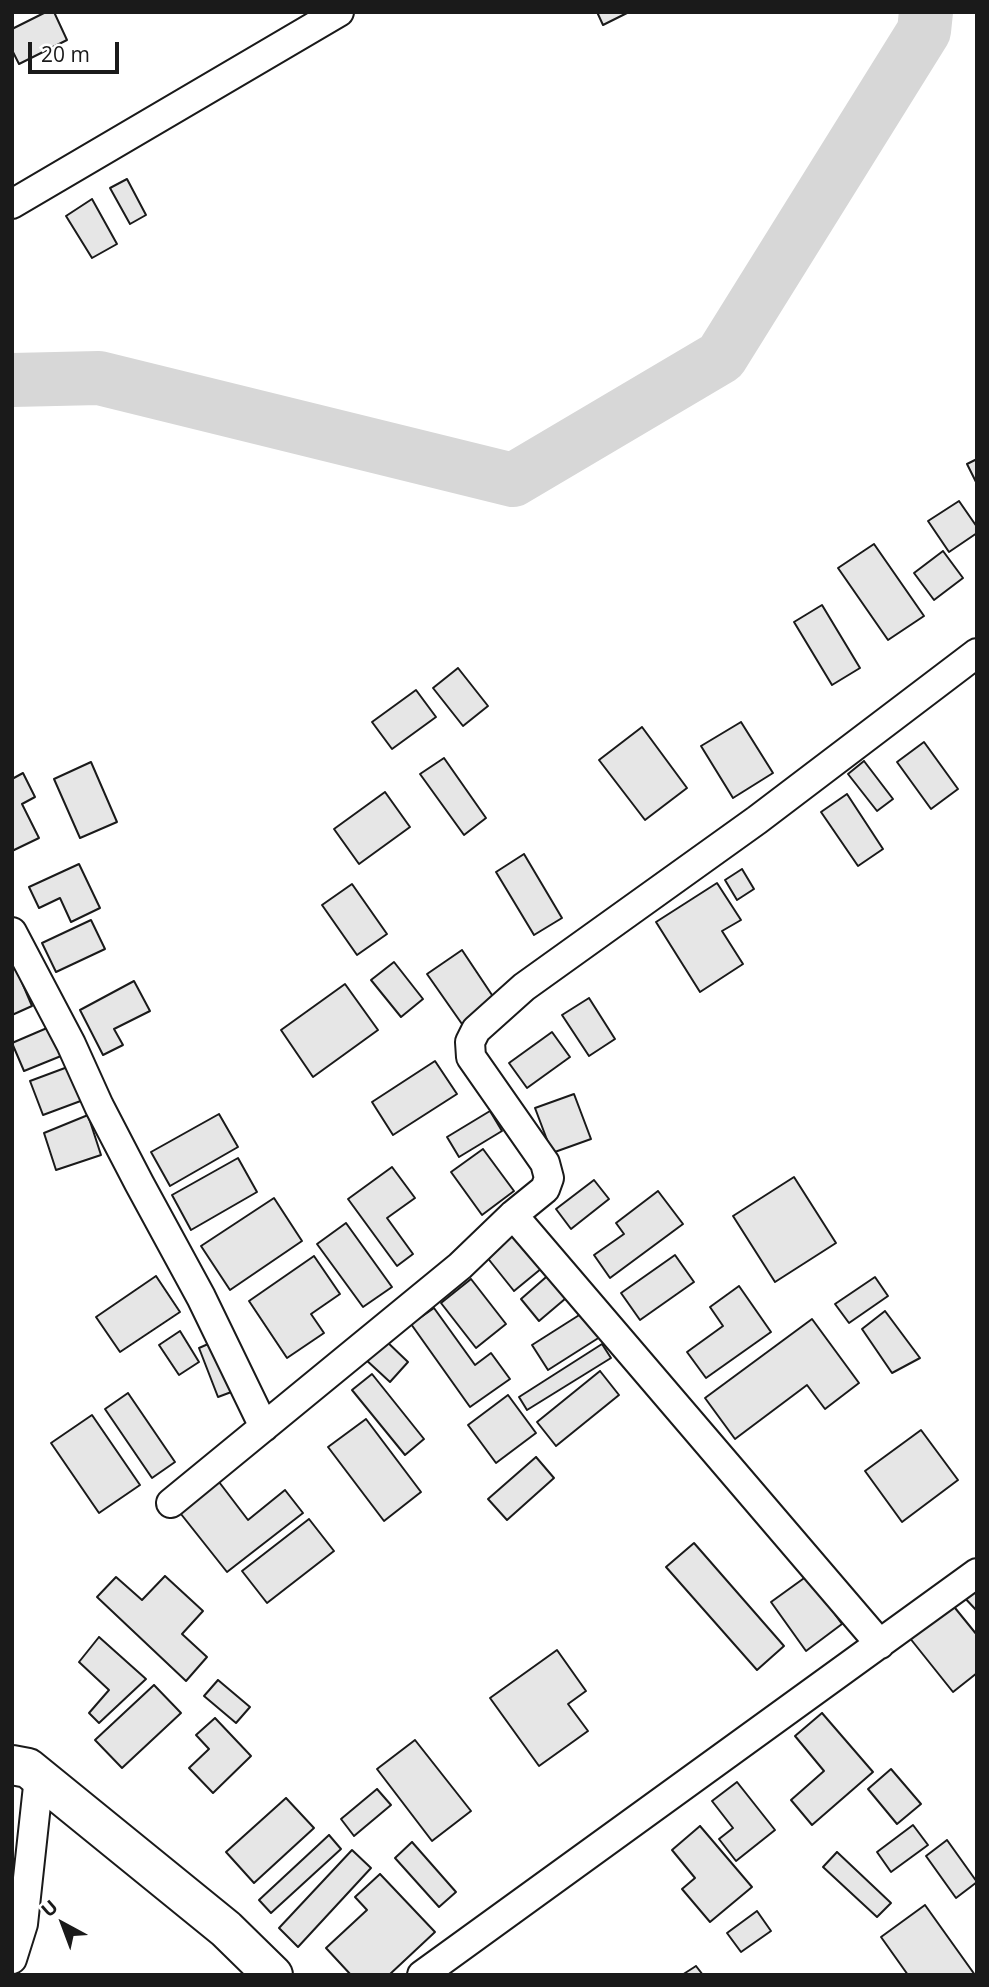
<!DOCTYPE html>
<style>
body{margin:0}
#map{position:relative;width:989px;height:1987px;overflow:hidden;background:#fff;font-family:"Open Sans",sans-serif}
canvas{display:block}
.frame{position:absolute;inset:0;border:14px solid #1a1a1a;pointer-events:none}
.north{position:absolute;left:28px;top:1889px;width:70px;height:70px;-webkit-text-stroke:5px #fff;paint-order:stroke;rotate:319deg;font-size:19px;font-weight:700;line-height:28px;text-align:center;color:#1a1a1a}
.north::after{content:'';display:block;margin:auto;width:24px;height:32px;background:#1a1a1a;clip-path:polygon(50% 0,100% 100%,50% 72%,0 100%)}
.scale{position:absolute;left:28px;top:42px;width:91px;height:32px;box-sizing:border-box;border:4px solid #1a1a1a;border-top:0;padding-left:9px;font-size:21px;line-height:24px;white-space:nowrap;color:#1a1a1a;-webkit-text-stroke:5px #fff;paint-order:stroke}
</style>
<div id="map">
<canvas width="989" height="1987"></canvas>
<div class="frame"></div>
<div class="north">U</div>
<div class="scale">20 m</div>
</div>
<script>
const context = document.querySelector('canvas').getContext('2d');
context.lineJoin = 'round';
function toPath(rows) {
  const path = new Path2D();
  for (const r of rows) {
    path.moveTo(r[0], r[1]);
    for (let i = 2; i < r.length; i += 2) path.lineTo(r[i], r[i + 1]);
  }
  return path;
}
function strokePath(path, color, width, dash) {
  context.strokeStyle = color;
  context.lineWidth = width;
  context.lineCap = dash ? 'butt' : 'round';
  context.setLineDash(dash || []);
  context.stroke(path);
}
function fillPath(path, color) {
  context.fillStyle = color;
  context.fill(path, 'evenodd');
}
strokePath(toPath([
 [12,380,99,378,513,480,721,357,924,31,926,12]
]), '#d7d7d7', 54);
const building = toPath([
 [46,12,54,12,67,40,19,64,12,50,12,29,46,12],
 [597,12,629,12,603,25,597,12],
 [127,179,146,215,130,224,110,188,127,179],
 [92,199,117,244,92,258,66,216,92,199],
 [977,459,977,484,967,464,977,459],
 [959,501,977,527,977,533,949,552,928,521,959,501],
 [874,544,924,616,888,640,838,568,874,544],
 [943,551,963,578,934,600,914,573,943,551],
 [822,605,860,668,832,685,794,622,822,605],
 [458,668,488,706,463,726,433,688,458,668],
 [416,690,436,717,392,749,372,722,416,690],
 [741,722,773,773,733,798,701,746,741,722],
 [642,727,687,788,645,820,599,760,642,727],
 [924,742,958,789,931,809,897,762,924,742],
 [444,758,486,818,464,835,420,774,444,758],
 [864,761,893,799,877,811,848,774,864,761],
 [91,762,117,822,80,838,54,779,91,762],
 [23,773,35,797,22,804,39,838,12,851,12,779,23,773],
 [385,792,410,827,359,864,334,829,385,792],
 [847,794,883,849,858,866,821,812,847,794],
 [524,854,562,918,534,935,496,872,524,854],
 [79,864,100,908,71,922,60,898,39,908,29,887,79,864],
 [742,869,754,889,737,900,725,880,742,869],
 [717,883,741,920,722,931,743,964,700,992,656,922,717,883],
 [352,884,387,934,357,955,322,905,352,884],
 [91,920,105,949,56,972,42,943,91,920],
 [462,950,496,1001,462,1024,427,974,462,950],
 [12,959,32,1006,12,1015,12,959],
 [394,962,423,999,401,1017,371,980,394,962],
 [134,981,150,1011,114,1029,123,1045,103,1055,80,1010,134,981],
 [345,984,378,1030,313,1077,281,1030,345,984],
 [589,998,615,1039,589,1056,562,1015,589,998],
 [54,1025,66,1054,24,1071,12,1043,54,1025],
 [552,1032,570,1057,527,1088,509,1063,552,1032],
 [435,1061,457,1094,393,1135,372,1102,435,1061],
 [73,1065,86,1099,43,1115,30,1081,73,1065],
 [574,1094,591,1139,552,1153,535,1108,574,1094],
 [490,1111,502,1131,459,1157,447,1137,490,1111],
 [219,1114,238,1147,170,1186,151,1152,219,1114],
 [88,1115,101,1155,56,1170,44,1133,88,1115],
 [483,1149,514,1191,482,1215,451,1172,483,1149],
 [238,1158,257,1192,191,1230,172,1195,238,1158],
 [392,1167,415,1198,387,1218,413,1254,397,1266,348,1199,392,1167],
 [794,1177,836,1243,775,1282,733,1216,794,1177],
 [594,1180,609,1199,571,1229,556,1209,594,1180],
 [658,1191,683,1224,610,1278,594,1255,624,1234,616,1223,658,1191],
 [274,1198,302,1241,230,1290,201,1246,274,1198],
 [346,1223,392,1287,363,1307,317,1244,346,1223],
 [514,1234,542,1268,514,1291,486,1256,514,1234],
 [675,1255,694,1282,640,1320,621,1293,675,1255],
 [314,1256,340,1294,311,1314,324,1333,287,1358,249,1301,314,1256],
 [553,1271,572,1293,539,1321,521,1299,553,1271],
 [156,1276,180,1312,120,1352,96,1317,156,1276],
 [875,1277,888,1296,849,1323,835,1304,875,1277],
 [471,1279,506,1324,476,1348,441,1303,471,1279],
 [739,1286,771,1332,706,1378,687,1352,723,1326,710,1307,739,1286],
 [434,1308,475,1365,491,1353,510,1379,470,1407,411,1324,434,1308],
 [885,1311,920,1358,892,1373,862,1329,885,1311],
 [584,1312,600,1337,548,1370,532,1345,584,1312],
 [812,1319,859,1383,825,1409,807,1385,735,1439,705,1398,812,1319],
 [180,1331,199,1362,179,1375,159,1345,180,1331],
 [383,1338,408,1362,390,1382,364,1358,383,1338],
 [215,1341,234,1391,218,1397,199,1348,215,1341],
 [602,1344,611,1358,527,1410,519,1397,602,1344],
 [600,1371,619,1395,556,1446,537,1422,600,1371],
 [372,1374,424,1439,405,1455,352,1390,372,1374],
 [128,1393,175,1462,152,1478,105,1409,128,1393],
 [508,1395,536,1433,496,1463,468,1425,508,1395],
 [92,1415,140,1485,99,1513,51,1443,92,1415],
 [366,1419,421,1492,384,1521,328,1447,366,1419],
 [921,1430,958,1480,902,1522,865,1471,921,1430],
 [536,1457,554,1478,507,1520,488,1499,536,1457],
 [216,1478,248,1520,285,1490,303,1513,227,1572,177,1509,216,1478],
 [309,1519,334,1551,267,1603,242,1571,309,1519],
 [694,1543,784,1646,757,1670,666,1567,694,1543],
 [165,1576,203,1611,182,1634,207,1657,186,1681,97,1597,116,1577,142,1600,165,1576],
 [807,1576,842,1624,806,1651,771,1602,807,1576],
 [977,1584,977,1611,963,1596,977,1584],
 [951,1603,977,1635,977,1673,953,1692,909,1637,951,1603],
 [99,1637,146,1679,99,1723,89,1713,109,1690,79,1662,99,1637],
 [557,1650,586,1691,568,1704,588,1731,539,1766,490,1698,557,1650],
 [218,1680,250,1707,236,1723,204,1696,218,1680],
 [154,1685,181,1713,122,1768,95,1740,154,1685],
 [822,1713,873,1772,812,1825,791,1800,824,1771,795,1736,822,1713],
 [215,1718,251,1756,213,1793,189,1768,209,1749,196,1735,215,1718],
 [415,1740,471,1811,432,1841,377,1769,415,1740],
 [891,1769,921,1804,897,1824,868,1789,891,1769],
 [737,1782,775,1830,736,1861,719,1839,733,1828,712,1801,737,1782],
 [377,1789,391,1805,354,1836,341,1819,377,1789],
 [286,1798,314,1828,254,1883,226,1852,286,1798],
 [913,1825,928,1845,891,1872,877,1852,913,1825],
 [700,1826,752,1887,710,1922,682,1889,695,1878,672,1850,700,1826],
 [329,1835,341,1849,271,1913,259,1900,329,1835],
 [947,1840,977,1882,956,1898,926,1856,947,1840],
 [412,1842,456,1892,439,1907,395,1858,412,1842],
 [352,1850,371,1868,298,1947,279,1928,352,1850],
 [837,1852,891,1903,877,1917,823,1867,837,1852],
 [380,1874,435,1932,389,1975,351,1975,326,1948,367,1910,355,1897,380,1874],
 [925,1905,975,1975,908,1975,881,1937,925,1905],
 [757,1911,771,1931,741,1952,727,1933,757,1911],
 [696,1966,703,1975,682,1975,696,1966]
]);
fillPath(building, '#e6e6e6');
strokePath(building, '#1a1a1a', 2);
const street = toPath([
 [12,204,339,12],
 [12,932,71,1044,99,1106,139,1183,201,1297,264,1427],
 [513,1215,880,1644],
 [171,1503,460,1266,513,1215,545,1189,549,1178,545,1163,471,1057,470,1042,476,1030,524,987,757,820,977,653],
 [12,1959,23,1924,39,1777],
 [422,1975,977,1573]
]);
const secondary = toPath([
 [12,1765,28,1768,226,1929,273,1975]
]);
strokePath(street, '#1a1a1a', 32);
strokePath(secondary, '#1a1a1a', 42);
strokePath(street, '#fff', 28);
strokePath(secondary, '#fff', 38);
</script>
